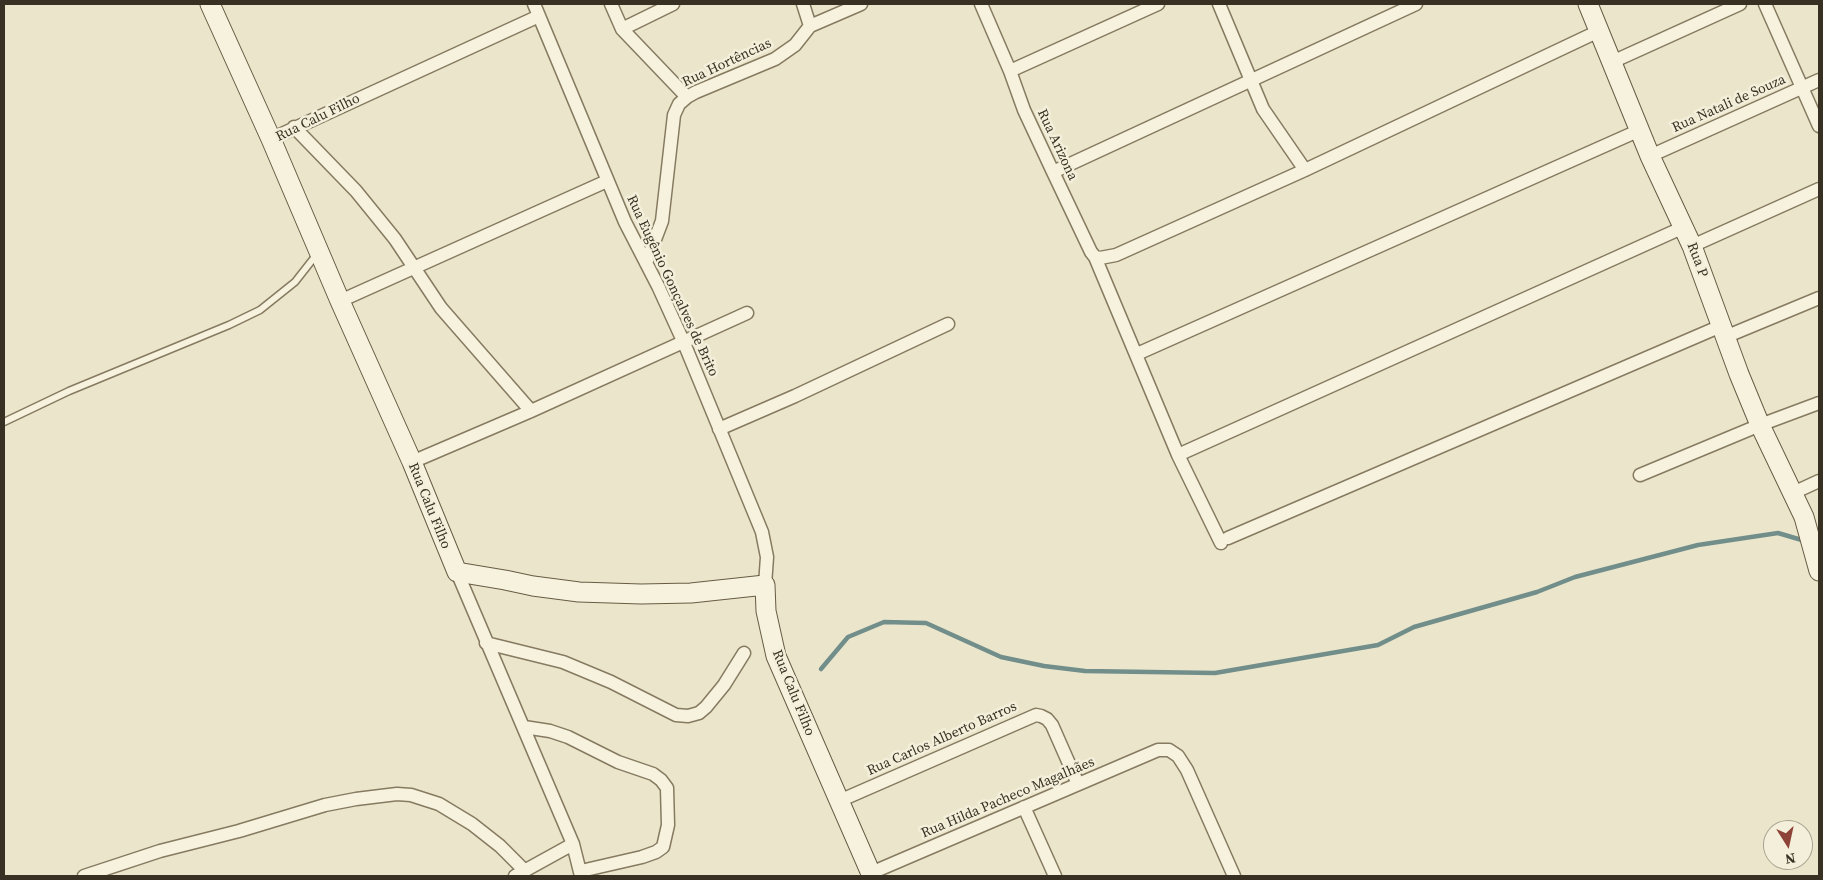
<!DOCTYPE html>
<meta charset="utf-8">
<style>
body{margin:0}
#map{position:relative;width:1823px;height:880px;overflow:hidden;background:#ebe6cb;font-family:"Source Serif 4",serif}
canvas{display:block}
.frame{position:absolute;inset:0;border:5px solid #383023;pointer-events:none}
.north{position:absolute;left:1763px;top:820px;width:50px;height:50px;box-sizing:border-box;background:#f3efda;border:1px solid #a8a391;border-radius:50%;rotate:170deg;font-size:14px;font-weight:700;line-height:20px;text-align:center;color:#383023}
.north::after{content:'';display:block;margin:auto;width:18px;height:22px;background:#8e4338;clip-path:polygon(50% 0,100% 100%,50% 72%,0 100%)}
</style>
<div id="map">
<canvas width="1823" height="880"></canvas>
<div class="frame"></div>
<div class="north">N</div>
</div>
<script>
const context = document.querySelector('canvas').getContext('2d');
context.lineJoin = 'round';
function toPath(rows) {
  const path = new Path2D();
  for (const r of rows) {
    path.moveTo(r[0], r[1]);
    for (let i = 2; i < r.length; i += 2) path.lineTo(r[i], r[i + 1]);
  }
  return path;
}
function strokePath(path, color, width, dash) {
  context.strokeStyle = color;
  context.lineWidth = width;
  context.lineCap = dash ? 'butt' : 'round';
  context.setLineDash(dash || []);
  context.stroke(path);
}
function drawText(font, color, halo, rows, align = 'center') {
  context.font = font + ' "Source Serif 4",serif';
  context.lineWidth = 5;
  context.setLineDash([]);
  context.textBaseline = 'middle';
  context.strokeStyle = halo;
  context.fillStyle = color;
  for (const [text, x, y, turn = 0] of rows) {
    context.save();
    context.translate(x, y);
    context.rotate((+turn || 0) * Math.PI / 180);
    context.textAlign = isNaN(turn) ? turn : align;
    if (halo) context.strokeText(text, 0, 0);
    context.fillText(text, 0, 0);
    context.restore();
  }
}
strokePath(toPath([
 [821,669,848,637,884,622,926,623,1001,657,1044,666,1085,671,1215,673,1378,645,1414,627,1537,592,1575,577,1698,545,1778,533,1805,541]
]), '#728e8b', 4.5);
const lane = toPath([
 [4,422,69,391,229,325,260,310,295,282,317,254]
]);
const street = toPath([
 [534,4,625,222,658,286,684,343,762,532,767,557,765,585],
 [611,4,622,29,687,97],
 [803,4,810,26],
 [981,4,1010,71,1024,110,1053,172,1091,252,1095,257,1100,258,1116,255,1305,170,1599,31],
 [1219,4,1263,109,1305,170],
 [1765,4,1819,126],
 [622,29,673,4],
 [1612,62,1740,4],
 [1010,71,1158,4],
 [294,127,356,191,395,239,441,308,531,411],
 [271,139,539,16],
 [1650,156,1819,80],
 [1053,172,1416,4],
 [1692,246,1819,189],
 [1095,257,1178,455,1221,543],
 [646,263,662,221,674,115,679,104,687,97,696,92,775,59,795,45,810,26,861,4],
 [340,301,607,181],
 [1725,337,1819,298],
 [1137,354,1640,130],
 [719,429,795,396,948,324],
 [1178,455,1684,227],
 [412,462,531,411,747,313],
 [1640,475,1760,425,1819,403],
 [1793,493,1819,481],
 [1228,538,1721,326],
 [457,572,573,844,581,876],
 [486,643,563,662,611,682,676,715,688,716,699,713,706,707,724,685,744,653],
 [524,727,550,731,568,737,618,762,653,774,661,780,667,788,668,825,663,847,656,852,642,857,581,871],
 [839,801,1036,715,1041,716,1047,719,1052,725,1078,784],
 [1024,807,1055,876],
 [871,873,1158,750,1169,750,1178,756,1187,770,1234,876],
 [84,876,160,851,239,831,325,805,356,799,397,794,411,795,439,804,472,824,500,846,525,871],
 [515,876,573,844]
]);
const secondary = toPath([
 [210,4,271,139,340,301,412,462,457,572,505,580,533,586,579,592,641,594,691,593,765,585,766,611,776,656,872,876],
 [1588,4,1650,156,1692,246,1739,374,1760,425,1804,517,1819,571]
]);
strokePath(lane, '#867a61', 9);
strokePath(street, '#867a61', 15);
strokePath(secondary, '#685b44', 21);
strokePath(lane, '#f6f2de', 6);
strokePath(street, '#f6f2de', 12);
strokePath(secondary, '#f6f2de', 19);
drawText('14px', '#383023', '#f3efda', [
 ["Rua Hortências",727,63,-25],
 ["Rua Natali de Souza",1729,104,-24],
 ["Rua Calu Filho",318,118,-26],
 ["Rua Arizona",1057,145,65],
 ["Rua P",1697,260,69],
 ["Rua Eugênio Gonçalves de Brito",672,286,65],
 ["Rua Calu Filho",429,506,68],
 ["Rua Calu Filho",793,693,68],
 ["Rua Carlos Alberto Barros",942,739,-24],
 ["Rua Hilda Pacheco Magalhães",1008,798,-23]
]);
</script>
